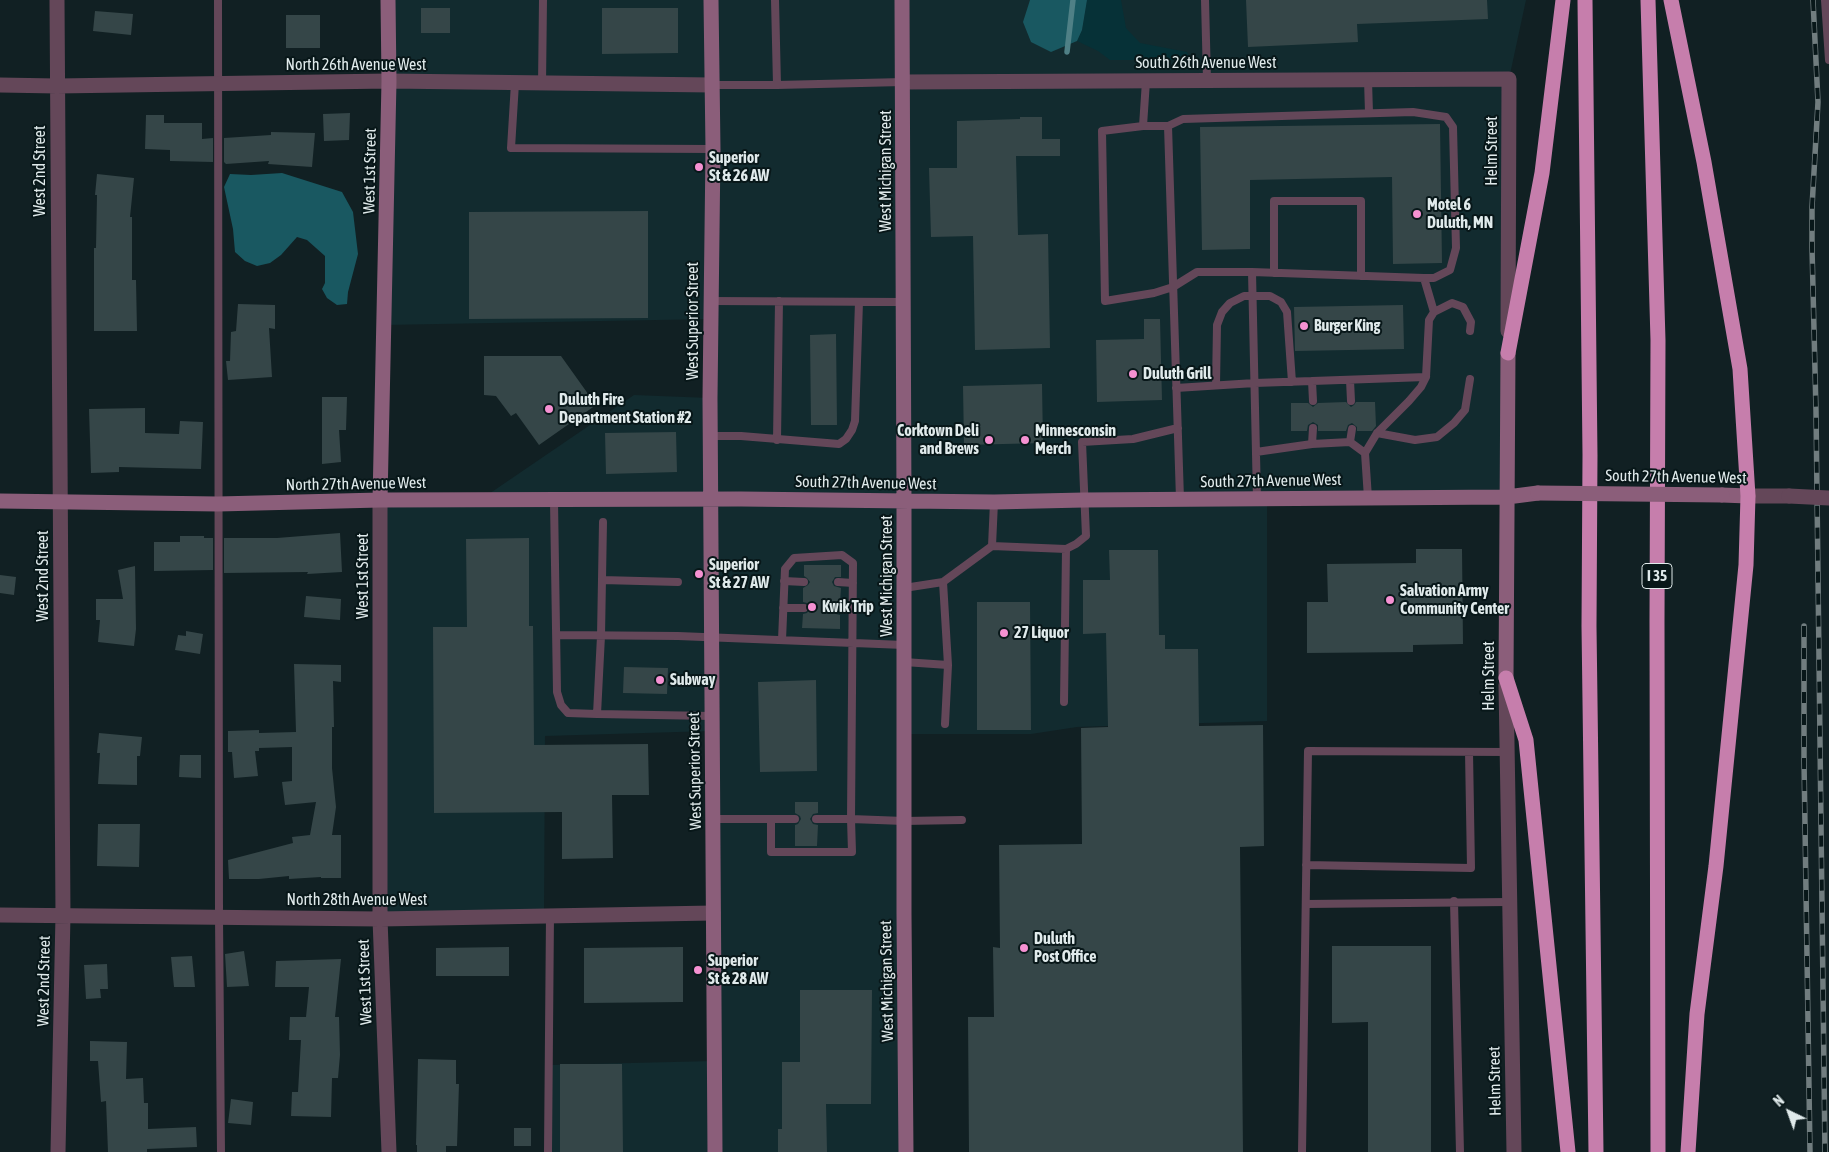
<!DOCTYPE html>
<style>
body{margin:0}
#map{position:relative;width:1829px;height:1152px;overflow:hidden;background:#112023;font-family:"Asap Condensed",sans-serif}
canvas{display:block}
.north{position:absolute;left:1764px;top:1087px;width:50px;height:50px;-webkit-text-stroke:4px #081719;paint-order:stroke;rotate:318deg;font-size:14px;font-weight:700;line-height:20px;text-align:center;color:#e0eaeb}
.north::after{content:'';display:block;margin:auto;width:18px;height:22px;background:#e0eaeb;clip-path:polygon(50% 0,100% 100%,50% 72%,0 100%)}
</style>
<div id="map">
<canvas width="1829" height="1152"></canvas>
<div class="north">N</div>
</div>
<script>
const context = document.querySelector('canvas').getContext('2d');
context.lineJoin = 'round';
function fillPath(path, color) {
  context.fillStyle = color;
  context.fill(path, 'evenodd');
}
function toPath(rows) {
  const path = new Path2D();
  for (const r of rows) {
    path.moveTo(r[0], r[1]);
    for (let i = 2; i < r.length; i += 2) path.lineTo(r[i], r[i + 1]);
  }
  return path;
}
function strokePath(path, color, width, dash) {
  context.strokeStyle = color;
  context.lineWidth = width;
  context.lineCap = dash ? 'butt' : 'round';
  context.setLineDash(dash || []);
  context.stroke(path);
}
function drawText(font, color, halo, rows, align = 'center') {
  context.font = font + ' "Asap Condensed",sans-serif';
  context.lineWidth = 4;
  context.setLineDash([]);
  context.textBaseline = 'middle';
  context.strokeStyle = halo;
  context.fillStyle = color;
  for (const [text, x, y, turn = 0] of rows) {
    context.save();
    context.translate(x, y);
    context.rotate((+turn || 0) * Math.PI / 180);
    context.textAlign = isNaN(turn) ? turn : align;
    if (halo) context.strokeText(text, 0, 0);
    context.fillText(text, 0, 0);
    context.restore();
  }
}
fillPath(toPath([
 [385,0,1526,0,1509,79,1507,497,1267,498,1267,721,1077,727,1031,734,904,734,906,1152,548,1152,549,1065,714,1061,711,731,545,736,544,915,380,919,380,500,480,500,634,395,710,398,711,319,384,325]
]), '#122b2f');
fillPath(toPath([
 [1087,0,1121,0,1126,28,1140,43,1187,52,1189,56,1186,60,1110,60,1098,51,1077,41,1082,30]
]), '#063137');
fillPath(toPath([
 [1030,0,1087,0,1082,30,1077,41,1051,52,1031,42,1023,22],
 [282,173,342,192,353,212,358,254,348,292,347,304,337,305,327,298,322,289,325,283,325,256,307,240,297,237,281,255,270,263,257,266,245,261,235,252,233,229,224,187,230,174,251,175]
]), '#195861');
strokePath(toPath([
 [1067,52,1073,0]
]), '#4f8086', 5.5);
fillPath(toPath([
 [1246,0,1487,0,1488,19,1357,24,1358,42,1248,47],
 [421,8,450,8,450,33,421,33],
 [602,8,678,8,678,53,602,54],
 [95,11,133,14,131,35,93,31],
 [286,15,320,15,320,48,286,48],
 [350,113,349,140,324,141,323,114],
 [146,115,164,115,164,123,202,123,202,139,213,138,213,162,170,161,170,150,145,149],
 [1020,117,1042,117,1042,139,1060,139,1060,156,1016,156,1018,235,1048,234,1050,348,975,350,973,236,931,237,929,168,957,168,957,121,1020,119],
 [1440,124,1442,263,1393,264,1392,177,1250,180,1250,249,1202,250,1200,127],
 [271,132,315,133,312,167,268,164,269,161,226,164,224,162,224,138,271,135],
 [97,174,134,178,130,217,132,217,132,280,136,280,137,331,94,331,94,248,96,248,97,195,95,195],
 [648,211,648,318,469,319,469,212],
 [238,304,275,305,275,329,269,328,272,377,228,380,226,361,230,361,231,332,236,331],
 [1403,305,1404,349,1295,351,1294,307],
 [1144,319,1160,319,1162,400,1097,402,1096,340,1144,339],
 [836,334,837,425,811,425,810,335],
 [484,356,561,356,596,405,539,445,516,413,511,416,496,396,484,395],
 [1042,384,1043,443,964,445,963,386],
 [322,397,347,397,346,430,339,430,341,462,322,464],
 [1346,402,1351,407,1354,405,1356,402,1375,402,1376,426,1372,431,1357,431,1357,427,1352,423,1348,425,1346,431,1318,431,1318,425,1313,422,1308,425,1307,431,1291,431,1291,403,1308,403,1313,407,1318,403],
 [145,408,145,433,179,434,180,421,203,422,201,469,119,467,119,472,91,473,89,409],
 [676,432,677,472,606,474,605,433],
 [340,533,342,572,307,574,308,572,224,573,224,538,277,538],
 [180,536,204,536,204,538,213,538,213,570,154,571,154,542,180,542],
 [529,538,529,626,533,626,534,745,648,744,649,795,612,795,613,858,562,859,562,812,434,813,433,627,467,627,466,539],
 [1416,549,1462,549,1463,644,1413,645,1413,652,1307,653,1307,602,1328,602,1327,564,1416,563],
 [1109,550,1158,550,1159,635,1165,635,1165,649,1198,649,1199,726,1263,725,1264,846,1240,847,1243,1152,969,1152,968,1017,994,1017,993,947,1000,948,999,845,1082,844,1081,728,1108,727,1106,633,1083,634,1083,580,1110,580],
 [804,565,841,565,841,577,835,577,832,582,834,586,841,588,840,603,836,604,833,609,836,614,840,615,840,629,802,628,803,614,807,613,810,608,807,603,803,602,803,588,808,585,810,582,807,578,804,576],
 [135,566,136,629,134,646,98,642,100,620,96,620,96,599,123,599,118,570],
 [0,575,16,577,14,595,0,593],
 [306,596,341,599,340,620,304,617],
 [977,602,1030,602,1031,730,977,730],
 [186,631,203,634,200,654,175,650,178,635,186,636],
 [294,664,341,665,341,682,333,681,334,727,332,727,332,768,336,807,332,835,341,835,341,878,321,878,321,877,289,879,289,876,259,879,229,879,228,860,293,843,292,837,310,835,316,802,285,805,282,782,292,781,292,747,259,748,259,751,255,751,258,776,234,778,232,752,228,752,228,731,259,730,259,733,296,732],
 [624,667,668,668,667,694,623,693],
 [816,680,817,771,760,772,758,682],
 [99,733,142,737,140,756,137,756,137,785,98,784,100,753,97,753],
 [180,755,201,755,201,778,179,777],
 [795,802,818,802,818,813,813,814,810,819,813,824,818,825,817,846,795,846,795,825,798,824,801,819,800,816,795,813],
 [98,824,140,824,139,867,97,866],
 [1332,946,1431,946,1431,1152,1368,1152,1368,1022,1332,1023],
 [509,947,509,976,436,976,436,948],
 [683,947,683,1002,584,1003,584,948],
 [244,951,249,986,227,987,225,954],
 [192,956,195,987,174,987,171,957],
 [341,959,335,1017,339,1017,340,1055,338,1078,332,1078,331,1117,291,1116,292,1092,298,1092,301,1040,289,1040,290,1017,306,1017,309,987,275,987,276,961],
 [107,964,108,989,100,989,101,998,86,999,84,965],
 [800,990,872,990,871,1104,826,1104,827,1152,778,1152,778,1129,782,1129,782,1062,800,1062],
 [90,1041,127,1042,126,1079,143,1078,144,1103,148,1103,148,1129,196,1127,197,1147,147,1149,147,1152,108,1152,106,1101,101,1102,98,1061,90,1061],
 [418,1059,456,1060,456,1084,459,1084,457,1146,446,1146,446,1152,417,1152,417,1145,416,1145],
 [560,1064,622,1064,623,1152,560,1152],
 [231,1099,253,1102,251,1125,228,1123],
 [514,1128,531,1128,531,1146,514,1146]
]), '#354648');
strokePath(toPath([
 [218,0,219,917,221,1152],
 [1205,0,1207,80],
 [1825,0,1829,60],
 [1368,80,1369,113],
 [1146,81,1143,126,1168,126,1180,499],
 [515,83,511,148,713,149],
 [542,85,543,0],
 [712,85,777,85,775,0],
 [777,85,903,82],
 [1143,126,1102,131,1105,301,1154,293,1173,287,1197,272,1252,272,1257,499],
 [1168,126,1183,119,1413,112,1446,117,1453,127,1456,248,1450,270,1434,278,1424,278,1252,272],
 [1274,273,1274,201,1361,201,1361,276],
 [1424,278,1434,312],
 [711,301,904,302],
 [1350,380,1351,401],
 [1312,381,1313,401],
 [1216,385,1217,325,1222,312,1230,303,1244,296,1270,296,1281,302,1287,312,1292,382],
 [1176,388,1255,383,1426,377,1429,320,1434,312,1452,303,1463,307,1471,322,1470,331],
 [1377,433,1415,440,1437,437,1454,423,1465,410,1470,379],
 [711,436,741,436,839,444,846,439,852,430,855,421,859,302],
 [777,440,779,301],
 [1350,442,1365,453],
 [1312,444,1350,442,1352,429],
 [1256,452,1312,444,1313,428],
 [1368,498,1365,453,1377,433,1409,401,1421,387,1426,377],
 [554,501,557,692,561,705,568,713,597,714],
 [603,522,601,636,597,714,712,716],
 [992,546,1066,549,1064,702],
 [1066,549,1076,544,1086,536,1082,442,1133,439,1178,428],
 [602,580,678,582],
 [784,581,804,582],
 [838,582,853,583],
 [943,582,948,665],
 [904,588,943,582,992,546,994,502],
 [783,608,804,608],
 [839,609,853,609],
 [558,635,678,636,904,645],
 [782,640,785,569,794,558,842,555,853,563,851,819,904,821,962,820],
 [904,662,948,665,945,724],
 [713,819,795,819],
 [771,819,771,852,852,852,851,819,816,819],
 [1306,865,1471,868,1469,752],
 [1454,901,1460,1152],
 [1306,904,1509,902],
 [548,1152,550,915],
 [1302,1152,1308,751,1507,752]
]), '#644759', 8);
strokePath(toPath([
 [57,0,63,915,58,1152],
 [903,82,1509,79,1508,331],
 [0,85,57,86,389,81,712,85],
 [1748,496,1789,496],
 [380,500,380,919,389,1152],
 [1506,685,1514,1152],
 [0,915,380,919,713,913]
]), '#644759', 15);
strokePath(toPath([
 [711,0,713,149,710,398,715,1152],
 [902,0,904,501,904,914,906,1152],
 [1722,495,1748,496],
 [380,500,389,81,388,0],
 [0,501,218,504,380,500,741,499,994,502,1084,500,1507,497,1538,493],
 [1506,678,1508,353]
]), '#8b5e7a', 15);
strokePath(toPath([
 [1585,0,1590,455,1589,626,1596,1152],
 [1648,0,1658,340,1657,621,1658,1152],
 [1671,0,1704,162,1740,369,1748,496,1746,565,1716,866,1697,1014,1688,1152],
 [1508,353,1542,173,1563,0],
 [1506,678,1526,740,1568,1152]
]), '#c67eac', 15);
const rail = toPath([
 [1813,0,1818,102,1812,207,1812,248,1816,411,1825,1152],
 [1804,626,1804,761,1810,1152]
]);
strokePath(rail, '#717d7f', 5.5);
strokePath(rail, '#081719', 4, [11]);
strokePath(toPath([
 [1789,496,1829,498]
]), '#644759', 15);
strokePath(toPath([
 [1538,493,1722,495]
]), '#8b5e7a', 15);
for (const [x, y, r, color] of [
 [699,167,5,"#f591d2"],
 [1417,214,5,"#f591d2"],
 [1304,326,5,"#f591d2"],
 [1133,374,5,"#f591d2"],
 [549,409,5,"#f591d2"],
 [989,440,5,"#f591d2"],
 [1025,440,5,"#f591d2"],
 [699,574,5,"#f591d2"],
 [1390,600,5,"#f591d2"],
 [812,607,5,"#f591d2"],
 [1004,633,5,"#f591d2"],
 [660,680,5,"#f591d2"],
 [1024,948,5,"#f591d2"],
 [698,970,5,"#f591d2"]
]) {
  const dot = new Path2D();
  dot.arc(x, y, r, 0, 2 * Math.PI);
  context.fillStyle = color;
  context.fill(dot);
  strokePath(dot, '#081719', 2);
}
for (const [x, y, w] of [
 [1657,576,30]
]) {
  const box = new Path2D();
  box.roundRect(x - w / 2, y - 12.5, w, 25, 4);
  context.fillStyle = '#081719';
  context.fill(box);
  strokePath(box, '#e0eaeb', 1);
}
drawText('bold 15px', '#e0eaeb', null, [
 ["I 35",1657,576]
]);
drawText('16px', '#e0eaeb', '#081719', [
 ["South 26th Avenue West",1206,63],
 ["North 26th Avenue West",356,65],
 ["Helm Street",1492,151,-90],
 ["West 2nd Street",40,171,-90],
 ["West 1st Street",370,171,-89],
 ["West Michigan Street",886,171,-90],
 ["West Superior Street",693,321,-90],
 ["South 27th Avenue West",1676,477,1],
 ["South 27th Avenue West",1271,481,-1],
 ["South 27th Avenue West",866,483,1],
 ["North 27th Avenue West",356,484,-1],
 ["West 2nd Street",43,576,-90],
 ["West 1st Street",363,576,-90],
 ["West Michigan Street",887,576,-90],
 ["Helm Street",1489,676,-90],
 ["West Superior Street",695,771,-91],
 ["North 28th Avenue West",357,900],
 ["West 2nd Street",44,981,-89],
 ["West Michigan Street",887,981,-91],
 ["West 1st Street",365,982,-92],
 ["Helm Street",1495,1081,-91]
]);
drawText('bold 16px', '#e0eaeb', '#081719', [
 ["Superior",709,158],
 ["St & 26 AW",709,176],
 ["Motel 6",1427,205],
 ["Duluth, MN",1427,223],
 ["Burger King",1314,326],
 ["Duluth Grill",1143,374],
 ["Duluth Fire",559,400],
 ["Department Station #2",559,418],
 ["Corktown Deli",979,431,"right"],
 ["and Brews",979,449,"right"],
 ["Minnesconsin",1035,431],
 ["Merch",1035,449],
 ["Superior",709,565],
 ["St & 27 AW",709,583],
 ["Salvation Army",1400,591],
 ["Community Center",1400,609],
 ["Kwik Trip",822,607],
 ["27 Liquor",1014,633],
 ["Subway",670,680],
 ["Duluth",1034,939],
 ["Post Office",1034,957],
 ["Superior",708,961],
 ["St & 28 AW",708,979]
], 'left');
</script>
